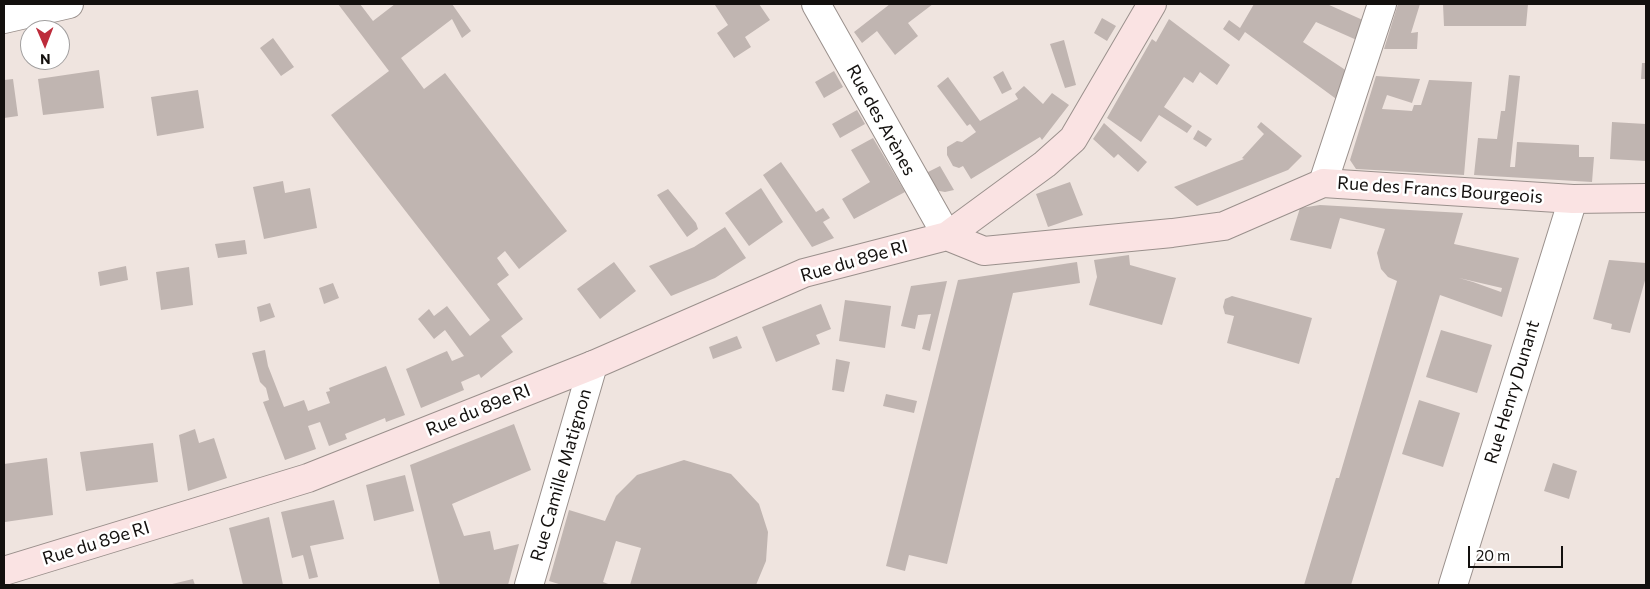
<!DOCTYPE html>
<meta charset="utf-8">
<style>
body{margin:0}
#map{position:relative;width:1650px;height:589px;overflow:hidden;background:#efe4df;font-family:Commissioner,sans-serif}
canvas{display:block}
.frame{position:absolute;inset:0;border:5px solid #13100e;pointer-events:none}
.north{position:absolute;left:20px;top:20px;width:50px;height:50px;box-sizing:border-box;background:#fff;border:1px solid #a19f9f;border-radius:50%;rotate:179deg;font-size:14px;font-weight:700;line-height:20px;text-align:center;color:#13100e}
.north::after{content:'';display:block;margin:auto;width:18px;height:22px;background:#bd2c3b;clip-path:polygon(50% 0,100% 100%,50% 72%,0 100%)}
.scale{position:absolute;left:1468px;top:546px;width:95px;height:22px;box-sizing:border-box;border:2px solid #13100e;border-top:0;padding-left:6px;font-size:15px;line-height:18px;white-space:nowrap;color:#13100e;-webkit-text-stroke:4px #fff;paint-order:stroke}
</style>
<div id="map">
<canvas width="1650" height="589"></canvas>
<div class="frame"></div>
<div class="north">N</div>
<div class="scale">20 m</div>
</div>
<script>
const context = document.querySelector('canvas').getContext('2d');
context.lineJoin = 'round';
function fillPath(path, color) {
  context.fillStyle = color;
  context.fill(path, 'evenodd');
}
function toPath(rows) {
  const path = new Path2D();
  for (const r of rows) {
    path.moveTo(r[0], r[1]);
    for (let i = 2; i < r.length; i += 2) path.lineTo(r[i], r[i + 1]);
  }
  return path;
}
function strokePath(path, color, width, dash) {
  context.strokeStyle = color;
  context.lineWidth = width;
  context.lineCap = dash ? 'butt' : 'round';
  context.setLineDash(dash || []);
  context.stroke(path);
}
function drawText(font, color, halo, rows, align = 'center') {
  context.font = font + ' Commissioner,sans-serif';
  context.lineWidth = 5;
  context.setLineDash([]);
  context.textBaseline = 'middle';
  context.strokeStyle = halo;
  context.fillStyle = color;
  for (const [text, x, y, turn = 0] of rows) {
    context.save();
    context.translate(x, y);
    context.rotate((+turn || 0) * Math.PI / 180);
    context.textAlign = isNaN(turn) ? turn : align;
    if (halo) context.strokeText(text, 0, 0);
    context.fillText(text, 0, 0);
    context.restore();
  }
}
fillPath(toPath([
 [338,4,360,4,373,21,395,4,452,4,471,31,462,38,452,19,401,58,424,89,445,73,567,231,519,269,505,251,497,258,509,275,497,284,523,319,501,336,513,352,481,378,479,374,461,382,464,390,421,408,406,369,447,351,452,361,464,356,445,330,434,339,418,319,429,309,434,316,447,306,470,336,490,320,331,115,389,71],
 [717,4,759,4,770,20,745,37,751,47,734,58,717,33,728,25,715,5],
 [890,4,933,4,908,23,918,36,895,55,877,31,862,43,854,32],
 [1254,4,1327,4,1365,21,1359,41,1316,22,1303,42,1350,73,1339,101,1245,32,1239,41,1223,29,1229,20,1240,28],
 [1398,4,1420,4,1411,33,1418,32,1417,49,1384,49],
 [1443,4,1528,4,1526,26,1444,26],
 [1102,18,1116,26,1107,41,1094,33],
 [1169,19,1230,65,1217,85,1200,72,1193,83,1184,77,1164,107,1192,126,1187,133,1159,115,1141,142,1107,118,1152,39,1156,42],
 [273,38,294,67,281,76,260,48],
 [1064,40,1076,85,1065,88,1050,44],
 [1642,63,1646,63,1646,79,1641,79],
 [99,70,104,108,43,115,38,79],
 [834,71,843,87,824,98,815,82],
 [1003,71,1012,89,1002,94,993,77],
 [1509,75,1520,76,1510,167,1515,167,1517,142,1579,145,1579,157,1594,157,1592,182,1474,175,1478,138,1497,139,1501,111,1505,111],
 [1376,76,1420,79,1412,103,1387,95,1382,109,1398,110,1412,111,1414,105,1421,105,1429,80,1472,82,1464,175,1356,169,1350,160],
 [948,77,980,121,1018,99,1015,94,1024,86,1043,104,1052,93,1069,105,1042,140,1040,137,971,179,963,166,959,168,953,166,947,155,947,147,957,141,962,142,976,132,970,124,967,126,937,86],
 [13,79,18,116,4,118,4,80],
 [198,90,204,128,157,136,151,97],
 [857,110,865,124,840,138,832,124],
 [1261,122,1302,156,1288,170,1197,206,1174,187,1244,159,1242,158,1264,134,1257,127],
 [1612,122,1646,124,1646,161,1610,159],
 [1104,123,1147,162,1138,172,1118,154,1114,158,1093,139],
 [1198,130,1212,139,1206,147,1193,139],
 [873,138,905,192,854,219,842,199,870,182,851,150],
 [781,162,816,212,823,208,830,218,823,222,834,238,812,247,763,175],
 [940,166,954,190,945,192,934,190,924,174],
 [283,181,285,193,310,188,317,228,264,239,253,187],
 [1070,182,1083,215,1048,227,1036,194],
 [761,188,783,222,749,246,725,213],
 [668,189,696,223,698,229,687,237,657,195],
 [1320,205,1463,213,1454,244,1519,258,1502,317,1440,295,1351,585,1304,585,1336,478,1339,478,1397,281,1388,277,1381,269,1377,253,1385,229,1340,218,1331,249,1290,240,1300,208],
 [1459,278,1502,288,1501,292,1473,282],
 [725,227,746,258,715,278,671,296,649,266,694,247],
 [245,240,247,254,218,258,215,244],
 [1129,255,1130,265,1176,278,1162,325,1089,305,1097,277,1094,260],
 [1609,260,1646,263,1646,277,1630,333,1611,329,1612,324,1593,319],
 [614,262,636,291,600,319,577,289],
 [1077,262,1080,283,1013,293,947,564,909,555,905,571,886,566,958,280],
 [126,266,128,280,100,286,98,272],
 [189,267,193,305,161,310,156,272],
 [947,281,930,351,922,349,931,314,918,315,915,329,901,326,911,286],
 [333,283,339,298,324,304,319,288],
 [1232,296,1312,318,1299,364,1227,343,1234,316,1225,314,1223,307,1225,299],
 [845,300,891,306,885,348,839,341],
 [270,303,275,317,260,322,257,307],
 [821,304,831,329,816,335,820,344,776,362,762,327],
 [1441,330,1492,345,1477,393,1426,377],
 [737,336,742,348,713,359,709,347],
 [265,350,268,366,284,407,304,400,308,411,330,403,326,392,330,391,329,388,386,366,405,415,386,422,385,418,345,434,347,439,329,446,320,422,308,426,316,449,285,460,263,402,269,400,266,388,260,382,252,353],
 [836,359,850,362,844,392,832,390],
 [886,394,917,401,914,413,883,406],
 [1419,400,1460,413,1443,467,1402,454],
 [514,424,531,470,452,504,464,536,490,531,494,550,519,544,508,585,440,585,410,465],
 [195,429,199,443,214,438,227,478,188,491,179,435],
 [153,443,158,482,86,491,80,452],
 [47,458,53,515,5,522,4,464],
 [684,460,731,474,759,504,768,532,766,561,756,585,630,585,641,548,616,541,603,582,611,585,562,585,549,581,569,510,605,521,616,496,637,475],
 [1553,463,1577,471,1569,499,1544,491],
 [405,475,414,511,374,521,366,485],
 [334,500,344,539,310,546,318,577,309,579,303,555,292,558,281,512],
 [269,517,283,585,243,585,229,528],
 [193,579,195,585,168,585]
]), '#c0b5b1');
const street = toPath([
 [816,4,947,236],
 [4,19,69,4],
 [1323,183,1382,4],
 [529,585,593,365],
 [1453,585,1573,199]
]);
const secondary = toPath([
 [947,236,984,251,1172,233,1224,226,1323,183,1573,199,1646,198],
 [4,571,308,478,593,365,804,273,947,236,1045,164,1073,139,1152,4]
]);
strokePath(street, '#9a908c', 30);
strokePath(secondary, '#9a908c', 30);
strokePath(street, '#fff', 28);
strokePath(secondary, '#fae3e3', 28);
drawText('18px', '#13100e', '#fff', [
 ["Rue des Arènes",881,120,61],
 ["Rue des Francs Bourgeois",1440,190,4],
 ["Rue du 89e RI",854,261,-16],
 ["Rue Henry Dunant",1512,392,-73],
 ["Rue du 89e RI",478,410,-22],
 ["Rue Camille Matignon",561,475,-74],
 ["Rue du 89e RI",96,543,-17]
]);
</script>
